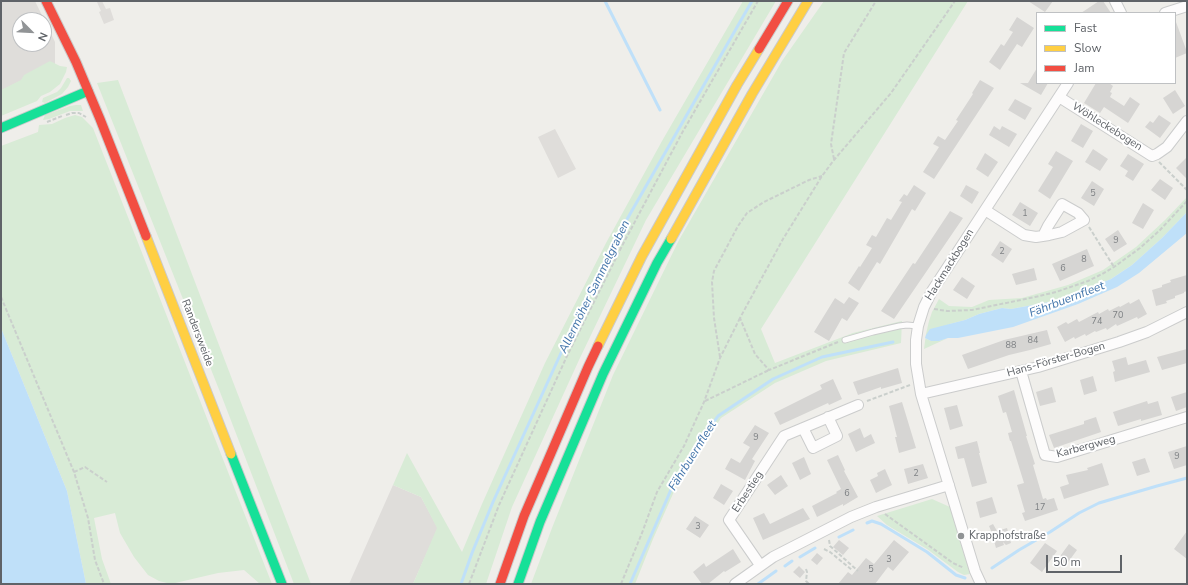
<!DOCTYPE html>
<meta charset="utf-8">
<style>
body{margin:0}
#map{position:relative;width:1188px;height:585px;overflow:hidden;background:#efeeea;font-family:"Nunito Sans",sans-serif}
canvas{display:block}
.frame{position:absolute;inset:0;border:2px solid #5f6368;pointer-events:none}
.legend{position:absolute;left:1036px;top:12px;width:140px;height:72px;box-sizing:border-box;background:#fff;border:1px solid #bfc1c3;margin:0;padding:5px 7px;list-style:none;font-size:12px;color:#5f6368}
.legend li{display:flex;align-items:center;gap:8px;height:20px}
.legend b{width:20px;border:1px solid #bfc1c3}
.north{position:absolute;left:12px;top:12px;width:40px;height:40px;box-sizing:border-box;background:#fff;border:1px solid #bfc1c3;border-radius:50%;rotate:114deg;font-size:11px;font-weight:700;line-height:16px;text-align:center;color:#5f6368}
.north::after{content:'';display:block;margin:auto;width:14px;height:18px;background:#919496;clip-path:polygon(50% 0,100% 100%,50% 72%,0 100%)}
.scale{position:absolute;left:1046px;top:555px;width:76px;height:18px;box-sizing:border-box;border:2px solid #5f6368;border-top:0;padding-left:5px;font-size:12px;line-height:14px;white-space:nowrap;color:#5f6368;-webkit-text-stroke:3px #fff;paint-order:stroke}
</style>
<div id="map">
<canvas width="1188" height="585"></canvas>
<div class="frame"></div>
<ul class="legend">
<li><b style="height:5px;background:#16e098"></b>Fast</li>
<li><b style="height:5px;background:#ffcf43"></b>Slow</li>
<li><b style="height:5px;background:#f24e42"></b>Jam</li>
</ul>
<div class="north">N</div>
<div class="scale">50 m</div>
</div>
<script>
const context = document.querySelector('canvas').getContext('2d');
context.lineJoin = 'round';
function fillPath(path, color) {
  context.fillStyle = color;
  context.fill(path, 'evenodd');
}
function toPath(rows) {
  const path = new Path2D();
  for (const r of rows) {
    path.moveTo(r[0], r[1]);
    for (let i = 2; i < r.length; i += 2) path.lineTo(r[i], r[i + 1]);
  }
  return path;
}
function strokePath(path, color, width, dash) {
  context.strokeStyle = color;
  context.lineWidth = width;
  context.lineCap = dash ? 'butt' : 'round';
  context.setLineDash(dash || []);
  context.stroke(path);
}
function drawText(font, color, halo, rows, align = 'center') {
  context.font = font + ' "Nunito Sans",sans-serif';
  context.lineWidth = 4;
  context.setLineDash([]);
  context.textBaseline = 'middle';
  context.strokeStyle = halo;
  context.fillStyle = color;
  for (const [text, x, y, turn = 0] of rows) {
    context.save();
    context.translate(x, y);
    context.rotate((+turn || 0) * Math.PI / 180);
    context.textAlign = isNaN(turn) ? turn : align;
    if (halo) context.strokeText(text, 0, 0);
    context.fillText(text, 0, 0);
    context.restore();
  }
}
fillPath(toPath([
 [1,1,35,1,55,42,55,75,1,103],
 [20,20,44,20,44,44,20,44],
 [99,1,102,1,106,9,110,8,114,20,104,24,99,12,101,11,97,2],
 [555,129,576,169,558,178,538,137],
 [393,485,421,497,438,528,413,584,349,584]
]), '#dfddda');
fillPath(toPath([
 [743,1,776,1,646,220,579,360,512,507,486,584,413,584,437,528,421,497,393,485,407,453,462,552,482,504,545,363,606,243,662,141],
 [824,1,968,1,761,329,775,363,853,333,902,321,901,343,826,361,775,383,721,418,698,453,676,487,653,539,635,584,531,584,552,528,613,375,679,240,782,61],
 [50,61,60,66,67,67,66,72,60,84,50,92,41,96,37,101,1,116,1,90,21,80,24,75],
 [67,78,69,78,71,81,68,87,62,94,45,103,42,102,43,98,57,92,61,88],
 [118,80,235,387,311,584,294,584,220,392,97,83],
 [76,105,81,105,83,111,70,111,49,119,43,120,45,115,70,106],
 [75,115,82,117,93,128,272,584,260,584,244,570,218,573,171,584,159,581,148,575,134,557,120,533,115,513,94,518,102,559,111,584,86,584,67,491,1,328,1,146,38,132,39,125,52,124,65,118],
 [1187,197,1187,212,1162,238,1132,265,1111,279,1075,294,1049,302,1011,309,1002,308,979,314,965,320,950,324,925,338,931,341,939,341,948,338,924,349,926,334,929,321,932,312,939,299,949,306,972,307,989,300,1022,298,1068,285,1103,270,1136,247,1165,220],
 [932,499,950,507,970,574,964,575,958,572,927,549,887,525,877,516]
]), '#d8ebd6');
fillPath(toPath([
 [1187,212,1187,233,1139,273,1117,287,1078,304,1013,327,958,338,948,338,939,341,931,341,925,338,926,335,930,329,965,320,979,314,1002,308,1011,309,1049,302,1075,294,1111,279,1132,265,1162,238],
 [1,328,67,491,86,584,1,584]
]), '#bfe0f9');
strokePath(toPath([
 [605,1,660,110],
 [867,523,872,521,881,524,927,552,956,575,965,578],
 [839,537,853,530],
 [800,557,815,548],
 [785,566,792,561],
 [992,568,1019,550,1050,532,1079,513,1099,503,1157,486,1187,478],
 [461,584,472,553,493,502,561,353,614,242,752,1],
 [630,584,673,485,694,450,718,416,773,379,822,357,893,342],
 [758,584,776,571]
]), '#bfe0f9', 3);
fillPath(toPath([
 [1028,1,1053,1,1045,12],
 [1099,1,1103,1,1111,13,1081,13],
 [1017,17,1034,28,1022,47,1017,44,1000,70,989,62,1001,44,1004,46,1013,32,1009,30],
 [1175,22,1176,22,1187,52,1187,53,1175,58],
 [1037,68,1037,83,1048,83,1041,95,1020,83,1028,83],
 [980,80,994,88,934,179,923,172,939,147,933,144,938,136,945,140,958,121,956,120,973,94,972,93],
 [1096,83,1109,83,1113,86,1110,92,1112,93,1110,97,1124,106,1130,97,1140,104,1128,123,1104,107,1100,113,1084,103],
 [1175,90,1185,106,1173,114,1163,98],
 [1015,99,1032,108,1025,120,1008,110],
 [1159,115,1171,123,1160,138,1145,127,1150,121,1153,123],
 [1081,124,1093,131,1083,148,1071,141],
 [994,126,1000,130,1002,126,1017,134,1009,147,989,135],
 [1093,149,1108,159,1100,171,1085,162],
 [1056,151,1073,161,1050,199,1038,191,1053,167,1048,164],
 [985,153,998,162,988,177,976,169],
 [1128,154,1144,164,1133,181,1125,176,1128,171,1120,166],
 [1187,157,1187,179,1176,168],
 [1160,179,1173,188,1165,200,1151,190],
 [1092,181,1104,189,1094,206,1081,198],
 [914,185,926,193,915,211,912,209,880,264,877,262,859,291,848,283,859,266,860,267,872,248,866,245,872,235,876,237,887,218,891,220,902,202,899,201,904,194,907,196],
 [966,185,979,192,972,204,960,196],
 [1020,202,1038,213,1030,226,1012,215],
 [1143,203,1154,210,1143,229,1132,223],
 [950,211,963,218,894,319,881,311,913,263,915,264],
 [1118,230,1127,244,1114,252,1105,239],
 [1000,241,1012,249,1003,263,991,255],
 [1087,249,1094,266,1060,281,1052,264],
 [1034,268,1037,280,1016,285,1012,274],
 [1187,275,1187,291,1184,292,1184,293,1175,296,1175,298,1166,301,1167,303,1156,306,1152,290,1162,287,1162,285,1171,282,1170,280],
 [962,277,975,286,967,299,953,290],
 [849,297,859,303,847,321,842,318,829,341,814,332,835,298,844,304],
 [1139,299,1147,314,1138,319,1137,317,1117,326,1116,324,1107,330,1106,328,1096,332,1095,331,1086,336,1085,334,1075,339,1074,337,1065,342,1057,327,1066,322,1068,324,1077,319,1079,322,1098,312,1099,314,1108,309,1109,311,1119,306,1120,307,1129,302,1130,304],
 [1047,330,1051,344,1030,350,1009,355,968,369,962,355,1004,340],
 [1187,349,1187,363,1162,370,1157,357],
 [1126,357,1128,365,1146,360,1150,372,1115,382,1113,372,1115,371,1112,361],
 [898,368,902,383,881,389,881,387,858,395,853,382],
 [1093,376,1097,391,1084,395,1080,380],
 [833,379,842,399,829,405,828,403,780,425,774,413,822,389,820,385],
 [1052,387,1056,402,1040,406,1036,392],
 [1014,390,1027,436,1026,436,1035,464,1033,465,1043,499,1046,498,1047,500,1054,498,1058,510,1025,521,1022,513,1025,512,1017,485,1024,483,1011,441,1010,441,1008,433,1012,432,1006,412,1003,413,998,396],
 [1187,392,1187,407,1176,411,1171,397],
 [1147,401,1148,404,1158,401,1162,415,1141,421,1141,419,1118,426,1113,412],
 [902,402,916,448,899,453,895,437,897,437,889,406],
 [957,405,963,426,950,430,944,408],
 [1096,417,1101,432,1054,448,1049,435,1084,424,1084,421],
 [755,425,769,433,752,459,755,461,745,480,725,469,731,458,740,463,750,447,743,443],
 [860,428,864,438,871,434,875,443,856,452,848,434],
 [977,441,980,453,979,453,987,483,972,487,964,458,958,459,955,447],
 [1187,446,1187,465,1174,469,1168,452],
 [838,455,845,470,844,471,858,497,843,506,843,504,817,517,812,506,837,493,836,492,841,489,827,460],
 [804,457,811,474,800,480,792,463],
 [1145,458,1150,472,1137,476,1132,462],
 [1102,463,1109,485,1064,499,1060,487,1069,484,1066,475,1088,470,1087,468],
 [923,464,928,478,908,484,904,469],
 [885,469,892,485,876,493,870,480,878,476,877,473],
 [781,475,788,486,775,495,767,485],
 [721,484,733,491,724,505,713,498],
 [992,497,997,513,980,518,976,502],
 [803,508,810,519,763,540,753,518,764,513,770,524],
 [695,516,709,525,700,538,686,529],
 [993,524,997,531,1007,528,1011,543,1006,545,1003,542,1004,545,996,548,992,534,990,533,992,533,989,526],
 [1187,531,1187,559,1174,549],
 [839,540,849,548,843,555,833,547],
 [894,540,909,552,893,571,888,567,875,584,838,584,848,572,852,575,866,558,874,564],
 [1045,543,1057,551,1042,572,1030,563],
 [1069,544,1077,550,1066,565,1058,559],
 [733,549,741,562,725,572,724,571,708,584,702,584,693,572,704,563,706,567],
 [817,553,823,558,817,565,811,560],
 [799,566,805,572,800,578,793,572]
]), '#d6d5d3');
const lane = toPath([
 [845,340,873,332,899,326,907,325,918,326]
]);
const street = toPath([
 [1115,1,1121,13],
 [1165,13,1187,6],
 [1059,97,1152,156,1157,154,1167,147,1187,121],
 [985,210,1024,235,1036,237,1049,235,1062,232,1084,220,1078,213,1062,204,1048,226,1043,236],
 [1021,371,1045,455,1057,457,1187,417],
 [921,394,1038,367,1119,342,1147,332,1187,312],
 [803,428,813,448,837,436,828,417],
 [760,565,729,520,784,436,858,405],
 [735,584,773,557,851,517,876,507,949,485],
 [981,584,975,571,921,394,916,364,916,340,918,326,924,307,932,291,1068,83]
]);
const fast = toPath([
 [1,128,88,91],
 [231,454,282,584],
 [518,584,540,522,603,374,657,263,671,239]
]);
const slow = toPath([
 [146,236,231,454],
 [671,239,752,94,808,1],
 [598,346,642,256,737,85,759,49]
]);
const jam = toPath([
 [46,1,76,62,100,119,146,236],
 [759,49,788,1],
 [500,584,524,516,588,367,598,346]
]);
strokePath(lane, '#cbcccc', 7);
strokePath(street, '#cbcccc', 12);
strokePath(fast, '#cacacb', 11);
strokePath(slow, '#cacacb', 11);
strokePath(jam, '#cacacb', 11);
strokePath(toPath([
 [66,115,72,113,79,113,86,117],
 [47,122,62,116],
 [834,159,831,144,844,53,876,1],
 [1159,162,1187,190],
 [1089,227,1114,267],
 [1,297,74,472,88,518,95,560,104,584],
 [934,309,947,311,972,310,1035,297,1056,292,1088,281,1102,274,1114,267,1140,248,1160,230,1187,201],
 [838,342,769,370,755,354,740,318,783,239,822,176,834,160,891,93,955,1],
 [720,357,714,318,712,282,714,271,738,226,747,213,764,202,809,180,822,176],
 [705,401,769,370],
 [867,401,910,385],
 [74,472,85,467,107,482],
 [885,514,953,563,964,568],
 [829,540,830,546,858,571],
 [824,549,830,552,852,570],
 [806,569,807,572,806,581,809,584],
 [469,584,499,505,567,356,622,246,682,133,758,1],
 [621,584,642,533,657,492,684,446,704,402,720,358,740,318]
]), '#cacfcc', 2, [4, 2]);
strokePath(lane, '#fdfcfc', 5);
strokePath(street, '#fdfcfc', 10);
strokePath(fast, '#16e098', 9);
strokePath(slow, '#ffcf43', 9);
strokePath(jam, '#f24e42', 9);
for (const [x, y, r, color] of [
 [961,536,4,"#919496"]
]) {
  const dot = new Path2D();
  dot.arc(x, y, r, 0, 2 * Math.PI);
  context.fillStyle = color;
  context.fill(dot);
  strokePath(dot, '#fff', 1.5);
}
drawText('9px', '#7e8184', null, [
 ["5",1093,194],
 ["1",1025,214],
 ["9",1116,241],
 ["2",1002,252],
 ["8",1084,260],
 ["6",1063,269],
 ["70",1118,316],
 ["74",1097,322],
 ["84",1033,341],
 ["88",1011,346],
 ["9",756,438],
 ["9",1177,457],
 ["2",916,474],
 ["6",847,494],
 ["17",1040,508],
 ["3",698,527],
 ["3",889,560],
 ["5",871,570]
]);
drawText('11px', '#5f6368', '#fff', [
 ["Wöhleckebogen",1107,127,32],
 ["Hackmackbogen",950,265,-58],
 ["Randersweide",197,333,69],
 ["Hans-Förster-Bogen",1056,360,-16],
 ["Karbergweg",1086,447,-15],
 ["Erbestieg",748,492,-57]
]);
drawText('11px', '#5f6368', '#fff', [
 ["Krapphofstraße",969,536]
], 'left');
drawText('italic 12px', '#4174aa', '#fff', [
 ["Allermöher Sammelgraben",595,287,-64],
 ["Fährbuernfleet",1067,300,-21],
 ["Fährbuernfleet",693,456,-58]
]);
</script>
